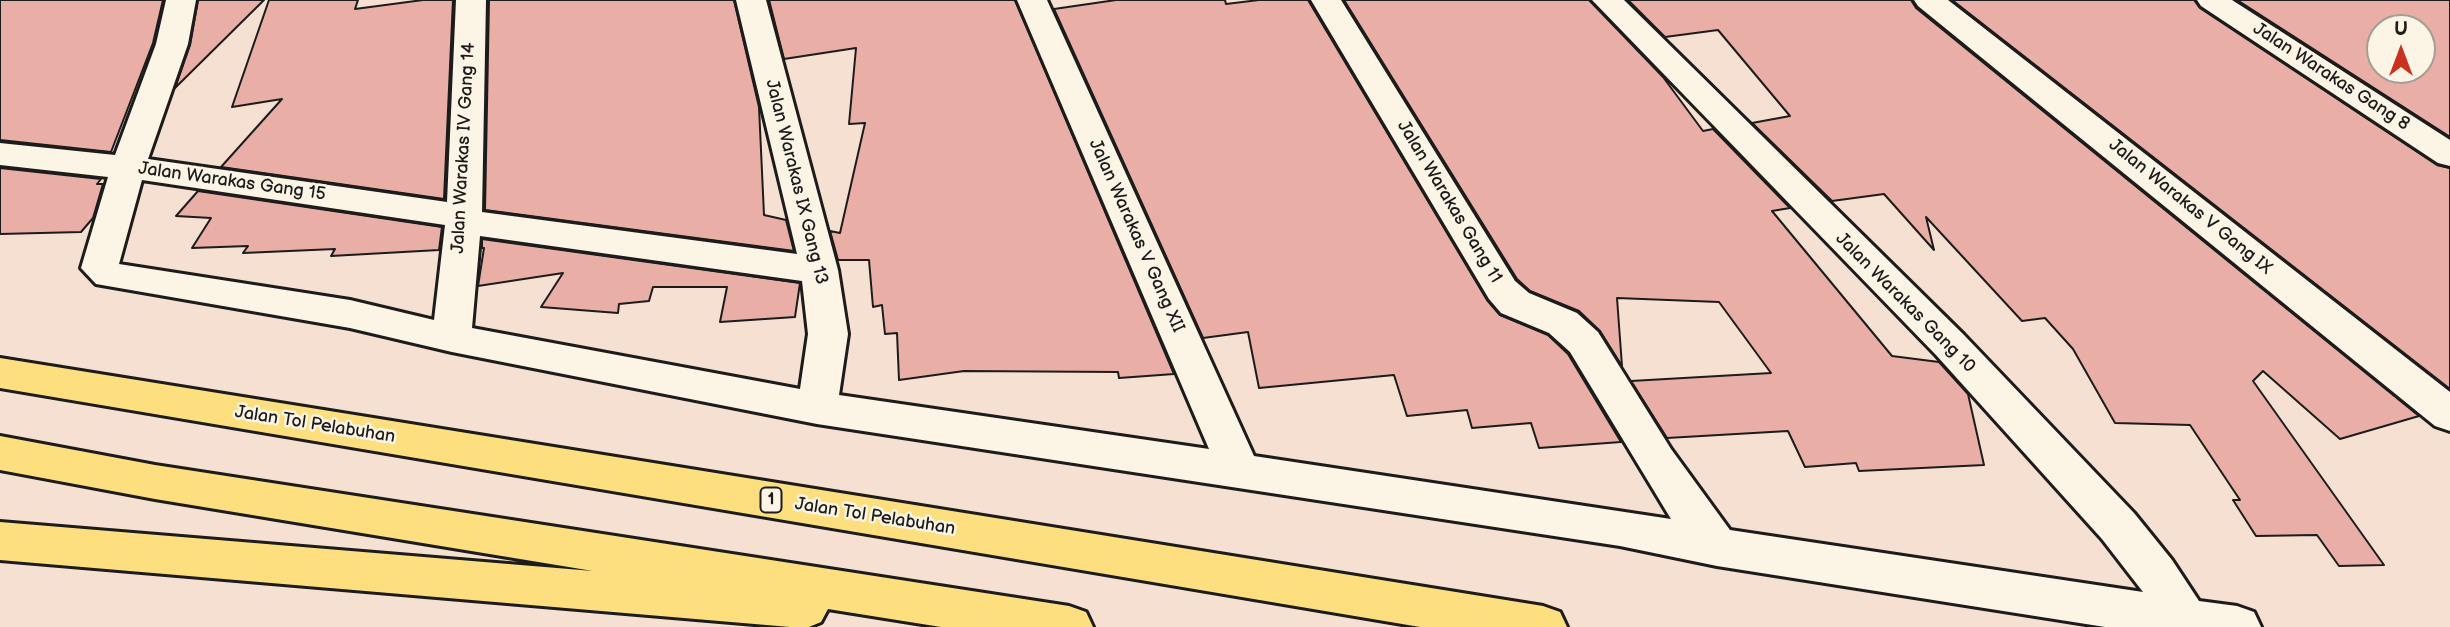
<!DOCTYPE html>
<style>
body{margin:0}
#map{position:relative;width:2450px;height:627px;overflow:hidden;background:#f6e0d2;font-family:"Balsamiq Sans",sans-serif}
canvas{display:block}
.north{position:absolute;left:2366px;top:14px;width:70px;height:70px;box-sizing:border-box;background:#fcf5e5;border:2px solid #a29e95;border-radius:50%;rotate:0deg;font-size:19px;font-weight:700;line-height:28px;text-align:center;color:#1c1c1c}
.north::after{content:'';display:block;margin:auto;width:24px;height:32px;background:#c8321e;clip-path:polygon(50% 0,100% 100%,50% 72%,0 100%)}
</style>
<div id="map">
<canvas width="2450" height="627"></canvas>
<div class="north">U</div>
</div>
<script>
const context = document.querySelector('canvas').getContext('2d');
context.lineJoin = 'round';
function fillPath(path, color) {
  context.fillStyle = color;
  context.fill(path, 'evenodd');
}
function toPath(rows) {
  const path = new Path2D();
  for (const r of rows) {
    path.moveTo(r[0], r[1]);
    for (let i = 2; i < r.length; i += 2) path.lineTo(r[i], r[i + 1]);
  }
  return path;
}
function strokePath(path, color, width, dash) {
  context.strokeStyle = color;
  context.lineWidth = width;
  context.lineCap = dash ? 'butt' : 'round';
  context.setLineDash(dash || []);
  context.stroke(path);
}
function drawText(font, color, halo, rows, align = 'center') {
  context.font = font + ' "Balsamiq Sans",sans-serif';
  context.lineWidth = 5;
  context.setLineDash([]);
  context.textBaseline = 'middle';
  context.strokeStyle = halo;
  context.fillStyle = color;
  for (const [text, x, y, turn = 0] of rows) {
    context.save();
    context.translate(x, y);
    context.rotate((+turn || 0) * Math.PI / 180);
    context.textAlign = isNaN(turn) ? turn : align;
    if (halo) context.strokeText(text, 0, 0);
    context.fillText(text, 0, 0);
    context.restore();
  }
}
const building = toPath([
 [0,0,163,0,153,43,111,152,0,140,0,0],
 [198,0,264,0,175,88,190,45,198,0],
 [269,0,358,0,355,9,423,0,453,0,444,199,221,167,282,99,232,107,269,0],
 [489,0,734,0,759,107,764,215,786,220,794,251,485,210,489,0],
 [769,0,1015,0,1174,374,1119,378,1118,372,964,371,899,380,897,333,885,334,882,305,873,307,869,260,838,260,830,231,840,233,865,123,849,124,856,48,784,59,769,0],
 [1116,0,1225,0,1226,4,1259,0,1308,0,1487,300,1500,315,1548,335,1568,354,1621,442,1539,448,1531,423,1472,428,1467,410,1407,416,1394,375,1259,388,1248,332,1203,338,1054,9,1116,0],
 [1344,0,1589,0,1663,77,1703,131,1713,129,1790,208,1772,211,1892,356,1939,362,1968,394,1984,465,1859,471,1856,463,1805,467,1788,431,1667,438,1631,381,1771,373,1719,302,1617,298,1622,366,1600,331,1579,311,1530,291,1517,279,1344,0],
 [1628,0,1911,0,1916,8,2419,416,2340,439,2263,371,2253,381,2384,565,2339,566,2317,535,2256,536,2233,500,2240,500,2190,425,2115,423,2073,349,2045,318,2022,321,1926,217,1934,250,1884,194,1832,201,1752,123,1790,116,1718,30,1665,37,1628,0],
 [1952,0,2194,0,2200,8,2437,165,2450,168,2450,389,1952,0],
 [2237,0,2450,0,2450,137,2237,0],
 [2380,28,2422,28,2422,70,2380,70,2380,28],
 [0,168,101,179,97,184,103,184,93,218,81,232,0,234,0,168],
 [198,191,442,227,439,250,331,256,335,249,243,253,248,246,192,248,211,218,176,216,198,191],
 [482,239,800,283,795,317,720,322,727,287,653,287,649,301,619,304,618,313,541,307,563,273,478,286,484,248,482,248,482,239]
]);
fillPath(building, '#e9aea6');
strokePath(building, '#1c1c1c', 2);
const minor = toPath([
 [166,0,196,0,188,44,148,159,447,202,456,0,486,0,482,212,797,254,736,0,766,0,838,270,848,334,839,395,1209,449,1017,0,1047,0,1254,456,1671,519,1570,352,1549,333,1501,313,1489,299,1311,0,1341,0,1515,281,1529,293,1577,313,1598,332,1671,449,1730,530,2143,592,2102,539,1936,355,1592,0,1624,0,1964,335,2134,513,2172,560,2199,601,2237,606,2254,612,2261,627,2105,627,1717,566,1620,546,817,424,452,352,350,328,96,284,81,268,108,177,0,165,0,143,115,155,156,44,166,0],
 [142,180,445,225,434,320,350,300,119,264,142,180],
 [480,236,802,281,808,334,800,389,472,328,480,236],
 [1914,0,1948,0,2450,392,2450,431,2435,426,1918,6,1914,0],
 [2197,0,2232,0,2450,140,2450,166,2438,163,2201,6,2197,0]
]);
const highway = toPath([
 [0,358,1543,606,1560,612,1567,627,1420,627,0,388,0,358],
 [0,436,155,465,1069,606,1086,612,1093,627,941,627,828,609,821,622,809,627,790,627,0,560,0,522,593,571,155,499,0,470,0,436]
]);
strokePath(minor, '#1c1c1c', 6);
strokePath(highway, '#1c1c1c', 6);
fillPath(minor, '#fcf5e5');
fillPath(highway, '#fedf80');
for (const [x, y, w] of [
 [771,500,21]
]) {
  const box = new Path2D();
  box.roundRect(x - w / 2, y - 12.5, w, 25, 5);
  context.fillStyle = '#fcf5e5';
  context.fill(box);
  strokePath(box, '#1c1c1c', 2);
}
drawText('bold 16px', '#1c1c1c', null, [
 ["1",771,500]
]);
drawText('18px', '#1c1c1c', '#fcf5e5', [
 ["Jalan Warakas Gang 8",2331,77,33],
 ["Jalan Warakas IV Gang 14",464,148,-87],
 ["Jalan Warakas Gang 15",232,182,8],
 ["Jalan Warakas IX Gang 13",796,182,76],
 ["Jalan Warakas Gang 11",1449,202,59],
 ["Jalan Warakas V Gang IX",2190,207,39],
 ["Jalan Warakas V Gang XII",1136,236,66],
 ["Jalan Warakas Gang 10",1905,303,45],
 ["Jalan Tol Pelabuhan",315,425,9],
 ["Jalan Tol Pelabuhan",875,517,9]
]);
</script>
